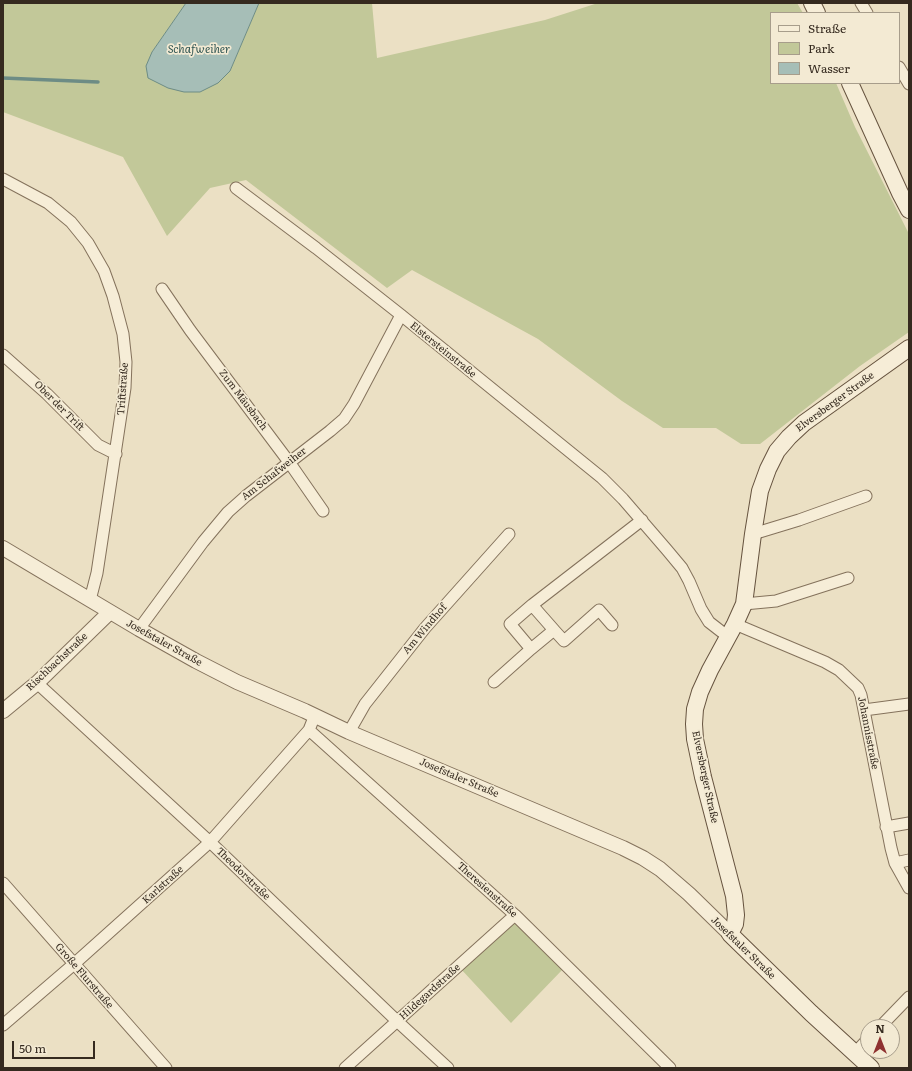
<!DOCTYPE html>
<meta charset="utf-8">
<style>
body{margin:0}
#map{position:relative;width:912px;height:1071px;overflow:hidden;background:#ebe0c4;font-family:Literata,serif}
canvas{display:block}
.frame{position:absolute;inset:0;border:4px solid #352a1f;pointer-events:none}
.legend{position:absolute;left:770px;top:12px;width:130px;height:72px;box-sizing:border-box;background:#f3ead3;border:1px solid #a79d8b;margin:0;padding:5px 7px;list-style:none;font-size:12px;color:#352a1f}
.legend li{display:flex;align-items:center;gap:8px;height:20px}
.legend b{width:20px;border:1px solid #a79d8b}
.north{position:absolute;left:860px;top:1019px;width:40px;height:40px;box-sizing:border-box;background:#f3ead3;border:1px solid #a79d8b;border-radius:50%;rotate:0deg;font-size:11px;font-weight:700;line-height:16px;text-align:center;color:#352a1f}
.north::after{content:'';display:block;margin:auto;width:14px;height:18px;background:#8f3130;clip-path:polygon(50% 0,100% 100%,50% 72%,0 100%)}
.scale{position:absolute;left:12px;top:1041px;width:83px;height:18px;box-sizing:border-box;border:2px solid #352a1f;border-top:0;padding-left:5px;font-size:12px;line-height:14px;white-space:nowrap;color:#352a1f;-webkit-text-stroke:3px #f3ead3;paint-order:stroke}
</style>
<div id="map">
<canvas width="912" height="1071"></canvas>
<div class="frame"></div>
<ul class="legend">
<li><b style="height:5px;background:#f6edd7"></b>Straße</li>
<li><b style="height:11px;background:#c2c899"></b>Park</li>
<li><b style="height:11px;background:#a6beb7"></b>Wasser</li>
</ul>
<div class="north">N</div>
<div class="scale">50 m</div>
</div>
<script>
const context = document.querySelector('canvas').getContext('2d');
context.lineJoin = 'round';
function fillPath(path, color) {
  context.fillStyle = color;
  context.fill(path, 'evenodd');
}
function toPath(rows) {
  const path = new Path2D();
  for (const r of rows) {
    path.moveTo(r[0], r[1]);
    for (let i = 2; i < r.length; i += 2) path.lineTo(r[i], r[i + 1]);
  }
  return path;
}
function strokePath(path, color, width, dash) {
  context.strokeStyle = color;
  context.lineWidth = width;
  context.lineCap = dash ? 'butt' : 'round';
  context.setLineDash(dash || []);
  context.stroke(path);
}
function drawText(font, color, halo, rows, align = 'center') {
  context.font = font + ' Literata,serif';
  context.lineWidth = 3.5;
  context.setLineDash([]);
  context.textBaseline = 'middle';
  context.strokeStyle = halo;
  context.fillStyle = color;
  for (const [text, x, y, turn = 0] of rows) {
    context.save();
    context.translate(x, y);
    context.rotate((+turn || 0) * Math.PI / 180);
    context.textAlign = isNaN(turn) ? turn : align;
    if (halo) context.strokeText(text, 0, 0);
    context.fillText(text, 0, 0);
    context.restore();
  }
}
fillPath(toPath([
 [3,3,186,3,152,52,200,92,230,71,259,3,372,3,377,58,545,20,598,3,797,3,803,13,771,13,771,83,836,83,855,127,909,234,909,332,860,366,760,444,741,444,716,428,663,428,622,401,538,339,412,270,387,288,246,180,210,188,167,236,123,157,3,112],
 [514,918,564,968,511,1023,460,968]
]), '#c2c899');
const water = toPath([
 [186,3,259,3,230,71,218,83,200,92,184,92,168,88,148,78,146,66,152,52,186,3]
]);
fillPath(water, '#a6beb7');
strokePath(water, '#6d8c85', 1);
strokePath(toPath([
 [3,78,98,82]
]), '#6d8c85', 3.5);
const minor = toPath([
 [861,3,867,13],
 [899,67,909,84],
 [3,179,48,203,71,222,88,243,104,271,113,296,123,334,126,362,125,388,97,573,90,600],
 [236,188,316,248,401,315,602,478,623,499,667,550,682,568,689,581,701,609,709,622,727,636],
 [162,289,190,330,289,462,323,511],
 [3,355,47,394,98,445,116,454],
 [753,534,799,520,866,496],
 [744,604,776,601,848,578],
 [735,624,825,662,839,670,858,688,861,695,891,848,895,863,909,888],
 [139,629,203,542,228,512,246,496,330,431,344,419,354,404,401,315],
 [554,630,564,641,599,610,612,625],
 [531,649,554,630,532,605],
 [494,682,531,649,510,624,532,605,642,520],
 [37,683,210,842,397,1021,448,1068],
 [864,710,909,704],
 [309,730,515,915,670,1068],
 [349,732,365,704,425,628,509,534],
 [886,827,909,823],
 [895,863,909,860],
 [3,883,166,1068],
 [3,1025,74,964,210,842,309,730,315,715],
 [880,1027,909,997],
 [855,1053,868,1039],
 [345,1068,515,915]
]);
const tertiary = toPath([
 [3,548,139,629,196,661,237,682,305,711,349,732,623,848,643,858,660,869,689,894,730,934],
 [3,711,37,683,110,612]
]);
const secondary = toPath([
 [812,3,817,13],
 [850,83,900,193,909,210],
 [871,1068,811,1013,730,934,735,924,736,915,734,896,703,777,695,739,694,724,695,709,700,692,710,670,735,624,744,604,753,534,760,491,768,469,777,451,789,437,804,423,909,348]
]);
strokePath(minor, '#84725c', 13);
strokePath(tertiary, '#84725c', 16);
strokePath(secondary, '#66533f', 18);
strokePath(minor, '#f6edd7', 11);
strokePath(tertiary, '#f6edd7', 14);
strokePath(secondary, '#f6edd7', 16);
drawText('10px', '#352a1f', '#f3ead3', [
 ["Elstersteinstraße",443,350,39],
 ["Triftstraße",123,389,-86],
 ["Zum Mäusbach",243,400,53],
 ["Elversberger Straße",835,402,-36],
 ["Ober der Trift",59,406,45],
 ["Am Schafweiher",274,474,-38],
 ["Am Windhof",425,629,-50],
 ["Josefstaler Straße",164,643,29],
 ["Rischbachstraße",57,662,-43],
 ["Johannisstraße",868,733,79],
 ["Elversberger Straße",705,777,78],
 ["Josefstaler Straße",459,778,23],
 ["Theodorstraße",243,874,44],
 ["Karlstraße",163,885,-42],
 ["Theresienstraße",487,890,42],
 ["Josefstaler Straße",743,948,44],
 ["Große Flurstraße",84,976,49],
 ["Hildegardstraße",430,992,-42]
]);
drawText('italic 11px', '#2f5452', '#f3ead3', [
 ["Schafweiher",199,50]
]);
</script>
